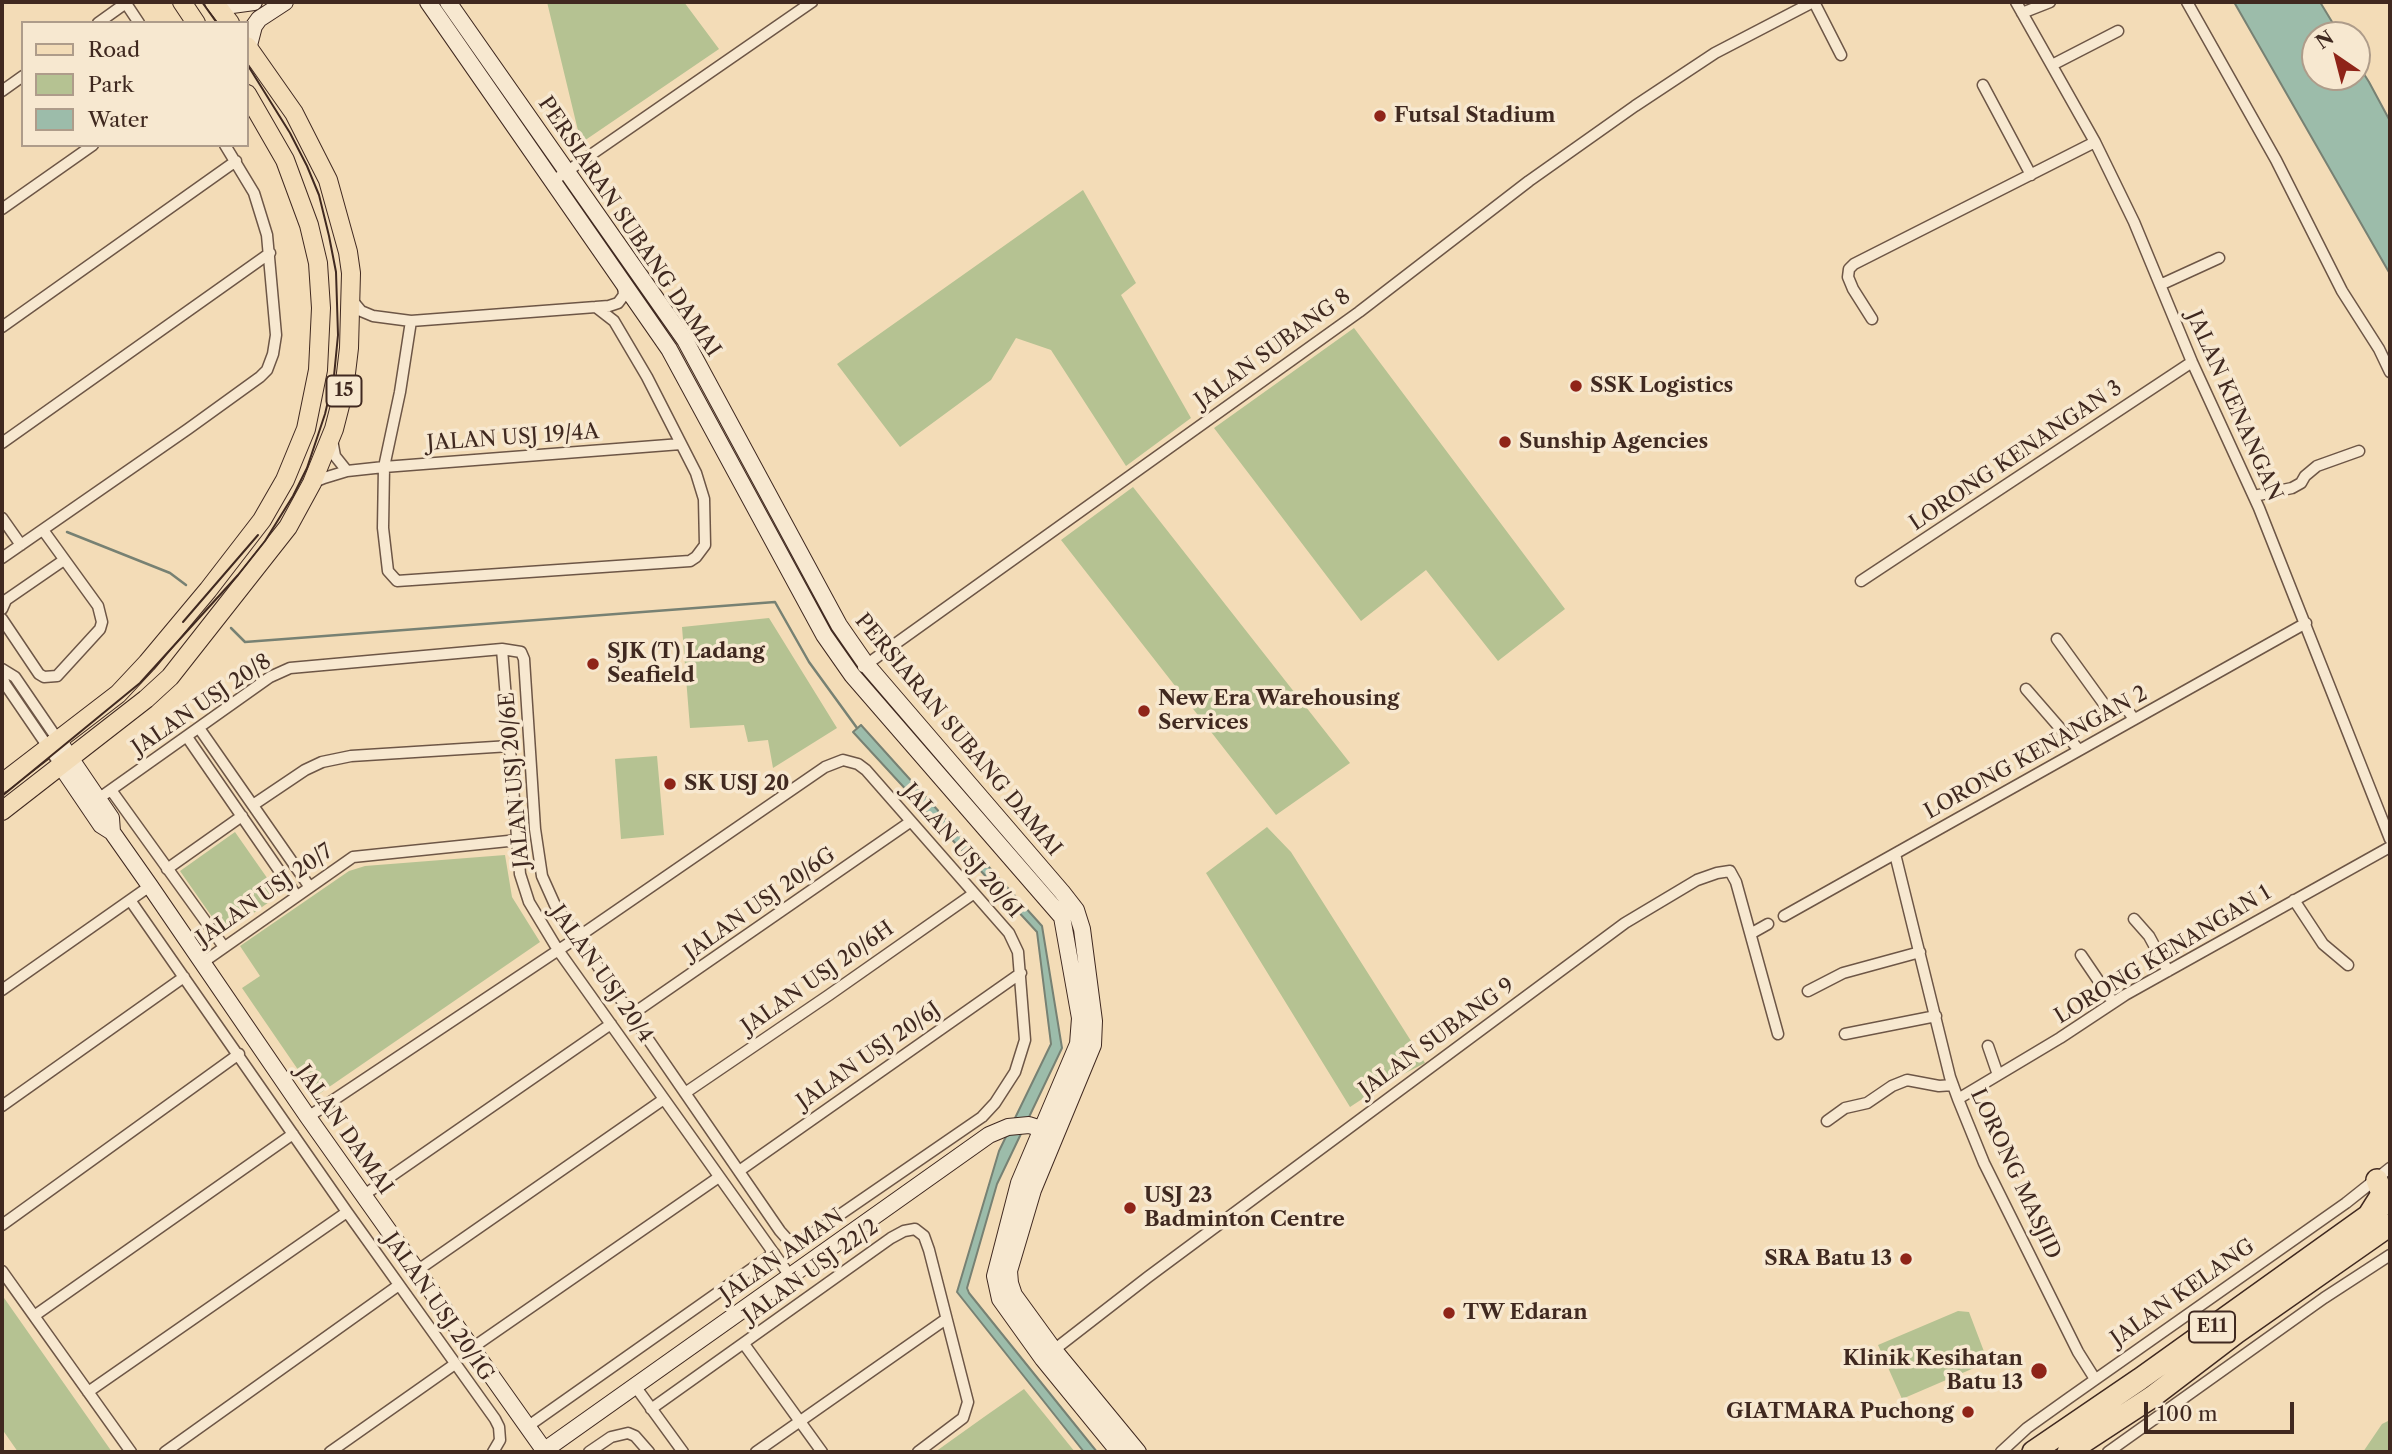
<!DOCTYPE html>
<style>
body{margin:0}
#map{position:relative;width:2392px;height:1454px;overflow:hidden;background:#f3dcb7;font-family:"Libre Caslon Text",serif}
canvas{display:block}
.frame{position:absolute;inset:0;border:4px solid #402920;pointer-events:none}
.legend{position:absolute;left:21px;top:21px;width:228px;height:126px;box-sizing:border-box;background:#f7e8d0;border:2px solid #ae9c8a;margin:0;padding:9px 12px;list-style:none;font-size:21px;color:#402920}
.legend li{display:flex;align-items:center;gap:14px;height:35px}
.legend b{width:35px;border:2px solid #ae9c8a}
.north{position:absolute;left:2301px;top:21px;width:70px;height:70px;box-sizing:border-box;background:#f7e8d0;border:2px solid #ae9c8a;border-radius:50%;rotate:325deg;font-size:19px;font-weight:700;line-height:28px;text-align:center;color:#402920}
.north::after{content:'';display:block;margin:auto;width:24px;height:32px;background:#8f2418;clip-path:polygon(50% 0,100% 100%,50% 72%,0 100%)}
.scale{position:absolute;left:2144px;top:1402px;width:150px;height:32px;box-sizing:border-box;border:4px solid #402920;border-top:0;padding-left:9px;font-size:21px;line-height:24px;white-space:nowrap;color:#402920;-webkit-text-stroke:5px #f7e8d0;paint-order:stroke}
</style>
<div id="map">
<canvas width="2392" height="1454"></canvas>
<div class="frame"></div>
<ul class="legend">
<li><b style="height:9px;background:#f3dcb7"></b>Road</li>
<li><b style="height:19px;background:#b5c292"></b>Park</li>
<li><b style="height:19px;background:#9cbcaa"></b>Water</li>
</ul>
<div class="north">N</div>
<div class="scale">100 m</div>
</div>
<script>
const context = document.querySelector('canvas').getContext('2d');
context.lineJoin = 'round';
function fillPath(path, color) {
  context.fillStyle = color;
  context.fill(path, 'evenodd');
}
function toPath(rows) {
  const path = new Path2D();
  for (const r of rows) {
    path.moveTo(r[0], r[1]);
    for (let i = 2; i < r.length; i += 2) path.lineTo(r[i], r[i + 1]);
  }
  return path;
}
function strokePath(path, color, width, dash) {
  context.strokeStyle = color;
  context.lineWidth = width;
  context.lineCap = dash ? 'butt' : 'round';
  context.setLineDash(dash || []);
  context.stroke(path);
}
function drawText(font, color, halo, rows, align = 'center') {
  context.font = font + ' "Libre Caslon Text",serif';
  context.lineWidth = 7;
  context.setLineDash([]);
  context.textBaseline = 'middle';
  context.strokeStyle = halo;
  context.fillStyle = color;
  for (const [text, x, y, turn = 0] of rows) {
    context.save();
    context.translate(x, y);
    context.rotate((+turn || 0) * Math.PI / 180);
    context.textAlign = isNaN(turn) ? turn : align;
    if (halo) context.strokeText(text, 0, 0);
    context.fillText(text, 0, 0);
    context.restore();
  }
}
fillPath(toPath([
 [547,2,684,2,719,49,581,143],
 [1083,190,1136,283,1121,295,1191,418,1126,466,1051,350,1016,338,991,380,900,447,837,364],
 [1354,328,1565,609,1498,661,1426,570,1361,621,1214,428],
 [1133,487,1350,763,1276,815,1061,540],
 [769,618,837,728,773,768,768,740,748,742,744,725,690,728,682,627],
 [657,756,664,835,621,839,615,759],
 [1267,827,1291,852,1425,1063,1388,1082,1350,1107,1206,873],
 [235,832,279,895,224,934,180,871],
 [505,855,512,897,540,942,316,1096,242,988,260,976,240,946,349,871,365,866],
 [2,1295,112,1452,18,1452,2,1429],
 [1958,1311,1969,1312,1988,1362,1902,1399,1878,1345],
 [1024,1389,1075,1452,935,1452,984,1417],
 [2390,1420,2390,1452,2363,1452,2382,1424]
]), '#b5c292');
const water = toPath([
 [2234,2,2320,2,2340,35,2315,35,2315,77,2357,77,2357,63,2369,82,2390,121,2390,274,2234,2],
 [861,725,1042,926,1062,1048,997,1184,967,1288,969,1293,1097,1452,1084,1452,957,1292,999,1151,1051,1044,1037,932,853,732,861,725]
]);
fillPath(water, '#9cbcaa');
strokePath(water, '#778173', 2);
strokePath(toPath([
 [67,532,170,573,186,585],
 [231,628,245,642,775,602,809,662,857,728]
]), '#778173', 2.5);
const street = toPath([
 [125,2,139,23],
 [1814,2,1841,55],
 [2016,2,2095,142,2134,222,2192,362,2259,508,2390,839],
 [2187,2,2276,160,2342,291,2379,349,2390,372],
 [2022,13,2050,2],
 [98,23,126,3],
 [2052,65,2118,31],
 [1983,85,2031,175],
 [2,91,23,76],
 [553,181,812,2],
 [2,209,93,145],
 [2160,285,2219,258],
 [351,299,361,311,373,316,411,321,609,306,618,303,624,295,623,286],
 [1872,319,1853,289,1848,277,1849,269,1854,264,2095,142],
 [411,321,400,392,384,467,383,528,388,571,397,581,690,561,696,557,705,545,704,499,696,473,647,377,614,321,596,307],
 [2,327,236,161],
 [332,440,335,456,347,471],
 [2,443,270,253],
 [312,483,324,478,347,471,384,467,681,444],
 [2254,496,2292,488,2301,483,2305,476,2317,466,2359,451],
 [2,518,21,545],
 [2,558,188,429,260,377,267,370,273,354,276,335,267,235,254,193,225,145],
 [1861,581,2192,362],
 [2,609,6,600,64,560],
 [2,619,39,674,44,677,57,676,100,629,102,622,98,606,43,530],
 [2057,639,2104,704,2111,708,2119,706,2126,708,2134,719],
 [502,649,520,874,529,902,558,950,790,1276],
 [863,667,1359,312,1529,181,1635,106,1715,53,1813,2],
 [2,669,15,677,58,740],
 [2,676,5,684,61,766],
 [2026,689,2079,750],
 [199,728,309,886],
 [187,737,296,895],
 [111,790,224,947],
 [98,799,270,677,290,668,502,649,521,652,524,659,535,829,542,876,555,905,578,937,586,949,780,1231,788,1240,798,1242,806,1238,982,1117,995,1103,1015,1072,1025,1040,1018,952,1009,933,866,770,858,764,843,760,825,767,578,937,308,1117],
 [253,805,305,770,322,762,351,756,510,746],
 [1895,854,1950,1077,1958,1099,1984,1163,2078,1352,2095,1379],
 [167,869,242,816],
 [130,900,347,1212,495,1419,499,1427,500,1440,493,1452],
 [2294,900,2323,944,2348,965],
 [1784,916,2306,623],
 [2134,919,2149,936,2168,971],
 [1752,933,1768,924],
 [2081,955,2113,1002],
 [202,963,353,857,518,840],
 [2,990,150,886],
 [1808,991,1843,973,1920,952],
 [631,1015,910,822],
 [1845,1034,1936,1016],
 [1988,1046,1998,1075],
 [685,1093,829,995,973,894],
 [1958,1099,2060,1038,2125,995,2390,847],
 [2,1106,184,977],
 [1827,1121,1845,1108,1867,1103,1892,1086,1907,1080,1939,1086,1953,1085],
 [739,1171,1021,973],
 [364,1195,611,1024],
 [2,1225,239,1054],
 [418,1270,664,1099],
 [2,1271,131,1452],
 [34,1316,293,1134],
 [744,1344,822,1452],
 [472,1348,719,1177],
 [1050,1353,1148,1277,1625,923,1697,880,1717,873,1730,871,1736,882,1778,1034],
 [635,1386,683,1452],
 [88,1392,347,1212],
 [651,1409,891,1238,904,1231,915,1229,924,1236,929,1250,968,1402,963,1418,918,1452],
 [527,1427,774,1253],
 [165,1452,399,1285],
 [330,1452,455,1364],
 [589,1452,611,1437,628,1433,635,1436,649,1452],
 [756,1452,946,1319],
 [2001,1452,2027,1428,2069,1398,2346,1203,2390,1168],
 [2108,1452,2324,1298,2390,1255]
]);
const secondary = toPath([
 [217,2,232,5,254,2],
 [428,2,669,349,824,635,852,675,1062,917,1080,1018,1078,1044,1019,1183,995,1276,1000,1299,1043,1359,1119,1452],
 [448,2,685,340,839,625,866,664,1062,892,1076,910,1082,929,1094,1021,1093,1045,1033,1190,1009,1271,1010,1283,1014,1295,1054,1350,1138,1452],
 [248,49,254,26,259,19,285,2],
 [58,740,111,818,112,832],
 [61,766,101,825,112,832,150,886,308,1117,544,1450],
 [542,1452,989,1135,1008,1127,1029,1125,1051,1132]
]);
const primary = toPath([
 [182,2,196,23],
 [214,2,230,23],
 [2,783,118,694,147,663,208,590,262,520,285,480,306,429,318,370,321,308,318,263,309,225,285,160,247,94],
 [2,811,146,699,170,677,288,527,312,483,334,429,344,390,349,348,351,273,348,252,328,180,294,113,247,46]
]);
const highway = toPath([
 [2370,1213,2382,1194,2377,1180],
 [2033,1452,2140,1379,2390,1200],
 [2068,1452,2152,1397,2236,1333,2390,1225]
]);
strokePath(street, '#6d5646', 13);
strokePath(secondary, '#402920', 18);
strokePath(primary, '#402920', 20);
strokePath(highway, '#402920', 24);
strokePath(street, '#f7e8d0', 10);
strokePath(secondary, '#f7e8d0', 16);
strokePath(primary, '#f3dcb7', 18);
strokePath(highway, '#f3dcb7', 21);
strokePath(toPath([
 [202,2,217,23],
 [183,622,258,535],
 [2,796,140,683,238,575,265,541,293,496,307,468,325,414,334,376,338,335,336,272,329,236,319,195,307,166,290,133,247,64]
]), '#402920', 2);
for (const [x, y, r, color] of [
 [1380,116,7,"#8f2418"],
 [1576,386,7,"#8f2418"],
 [1505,442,7,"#8f2418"],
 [593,664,7,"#8f2418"],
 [1144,711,7,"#8f2418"],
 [670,784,7,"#8f2418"],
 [1130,1208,7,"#8f2418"],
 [1906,1259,7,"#8f2418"],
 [1449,1313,7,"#8f2418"],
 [2039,1371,9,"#8f2418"],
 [1968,1412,7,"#8f2418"]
]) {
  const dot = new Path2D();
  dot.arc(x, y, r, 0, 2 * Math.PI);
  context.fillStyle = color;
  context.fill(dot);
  strokePath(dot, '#f7e8d0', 2.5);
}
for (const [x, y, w] of [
 [344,391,35],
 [2212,1327,46]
]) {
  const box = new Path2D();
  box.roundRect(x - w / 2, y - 15.5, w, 31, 5);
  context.fillStyle = '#f7e8d0';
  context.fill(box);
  strokePath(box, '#402920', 2);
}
drawText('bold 19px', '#402920', null, [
 ["15",344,391],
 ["E11",2212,1327]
]);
drawText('bold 21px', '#402920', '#f7e8d0', [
 ["Futsal Stadium",1394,116],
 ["SSK Logistics",1590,386],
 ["Sunship Agencies",1519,442],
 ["SJK (T) Ladang",607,652],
 ["Seafield",607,676],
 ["New Era Warehousing",1158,699],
 ["Services",1158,723],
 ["SK USJ 20",684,784],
 ["USJ 23",1144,1196],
 ["Badminton Centre",1144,1220],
 ["SRA Batu 13",1892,1259,"right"],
 ["TW Edaran",1463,1313],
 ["Klinik Kesihatan",2023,1359,"right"],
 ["Batu 13",2023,1383,"right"],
 ["GIATMARA Puchong",1954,1412,"right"]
], 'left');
drawText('21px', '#402920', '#f7e8d0', [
 ["PERSIARAN SUBANG DAMAI",629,227,56],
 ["JALAN SUBANG 8",1273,349,-36],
 ["JALAN KENANGAN",2234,406,66],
 ["JALAN USJ 19/4A",513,438,-4],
 ["LORONG KENANGAN 3",2016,456,-34],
 ["JALAN USJ 20/8",202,705,-34],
 ["PERSIARAN SUBANG DAMAI",958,735,50],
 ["LORONG KENANGAN 2",2036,753,-29],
 ["JALAN USJ 20/6E",515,780,-95],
 ["JALAN USJ 20/6I",962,851,49],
 ["JALAN USJ 20/7",265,895,-35],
 ["JALAN USJ 20/6G",760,904,-35],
 ["LORONG KENANGAN 1",2163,955,-31],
 ["JALAN USJ 20/4",601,974,55],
 ["JALAN USJ 20/6H",818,978,-35],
 ["JALAN SUBANG 9",1437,1038,-36],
 ["JALAN USJ 20/6J",869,1056,-35],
 ["JALAN DAMAI",344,1130,55],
 ["LORONG MASJID",2015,1174,65],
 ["JALAN AMAN",782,1256,-35],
 ["JALAN USJ 22/2",811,1272,-36],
 ["JALAN KELANG",2183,1293,-35],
 ["JALAN USJ 20/1G",438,1307,55]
]);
</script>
